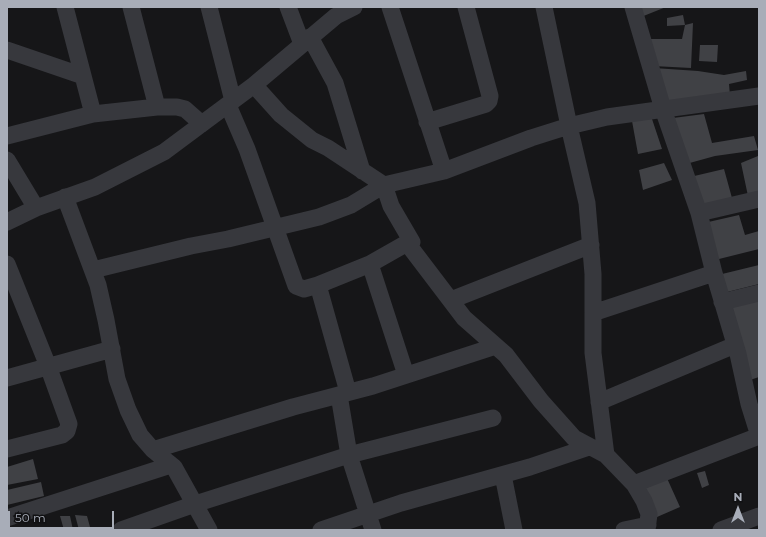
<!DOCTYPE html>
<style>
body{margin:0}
#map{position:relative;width:766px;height:537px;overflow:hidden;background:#161618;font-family:Montserrat,sans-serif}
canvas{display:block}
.frame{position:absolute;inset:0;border:8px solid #a8adb8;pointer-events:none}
.north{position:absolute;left:718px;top:489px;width:40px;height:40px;-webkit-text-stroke:3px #111113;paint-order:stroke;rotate:0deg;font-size:11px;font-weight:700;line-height:16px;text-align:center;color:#a8adb8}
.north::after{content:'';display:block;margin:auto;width:14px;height:18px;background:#a8adb8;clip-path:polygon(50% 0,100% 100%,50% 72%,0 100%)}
.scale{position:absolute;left:8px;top:511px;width:106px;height:18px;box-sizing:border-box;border:2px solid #a8adb8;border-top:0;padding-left:5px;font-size:12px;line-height:14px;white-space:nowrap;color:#a8adb8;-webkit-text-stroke:3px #111113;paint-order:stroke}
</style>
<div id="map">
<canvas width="766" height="537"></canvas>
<div class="frame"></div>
<div class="north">N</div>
<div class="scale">50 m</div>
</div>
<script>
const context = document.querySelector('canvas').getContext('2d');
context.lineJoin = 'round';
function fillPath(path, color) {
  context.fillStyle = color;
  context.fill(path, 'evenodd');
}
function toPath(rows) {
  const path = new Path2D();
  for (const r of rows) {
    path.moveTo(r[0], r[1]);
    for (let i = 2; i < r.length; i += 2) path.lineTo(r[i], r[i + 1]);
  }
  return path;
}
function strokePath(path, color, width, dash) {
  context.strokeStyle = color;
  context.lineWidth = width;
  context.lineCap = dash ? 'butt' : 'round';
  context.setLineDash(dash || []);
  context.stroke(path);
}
fillPath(toPath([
 [639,7,666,7,641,17],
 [683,15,685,25,667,26,667,18],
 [693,23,691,68,653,66,650,39,682,39,685,25],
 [700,45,718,45,717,62,699,61],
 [654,68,698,71,724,75,746,71,747,80,729,84,730,96,665,105],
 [704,114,712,143,754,136,758,150,715,156,686,164,673,118],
 [651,116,662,149,638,154,632,121],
 [758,156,759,193,748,196,741,163],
 [664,163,672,180,643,190,639,170],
 [724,169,732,198,701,207,690,177],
 [739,215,745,235,759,231,759,249,715,260,704,223],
 [759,265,759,284,723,293,718,275],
 [759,297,759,377,747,381,726,306],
 [33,459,38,479,7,485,7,467],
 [705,471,709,485,702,488,697,473],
 [666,476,680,507,657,517,643,486],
 [41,482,44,496,7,505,7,490],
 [75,515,87,516,90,527,85,530,79,530],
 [60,516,70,516,73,530,64,530]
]), '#404145');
strokePath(toPath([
 [65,7,93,114],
 [131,7,157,107],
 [209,7,233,101],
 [288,7,302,44],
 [390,7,444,171],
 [544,7,569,126,587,203,593,274,593,353,606,455],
 [633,7,663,109,699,213,714,273,738,354,749,404,759,436],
 [310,37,335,83,362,171],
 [7,50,83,76],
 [254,85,281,115,312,140,328,148,384,185,391,206,412,242,407,243,464,318,506,355,541,401,574,438,606,455,634,484,644,501,649,514,647,530],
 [228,105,247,149,296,286,304,289,318,285,370,264,407,243],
 [427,122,486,104,489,101,490,96,466,7],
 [7,136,93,114,157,107,177,107,185,109,202,124],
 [7,160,36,208],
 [65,197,98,285,106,320,117,379,128,410,140,435,153,450,174,467,209,530],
 [699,213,759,199],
 [7,222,36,208,95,187,164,152,254,85,336,16,354,7],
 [7,264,48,366,69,424,67,431,62,435,7,449],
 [370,264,406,375],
 [93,270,191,246,228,239,319,217,351,205,384,185,444,171,531,138,569,126,607,117,759,96],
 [318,285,348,392],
 [451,300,591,245],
 [722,302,759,293],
 [593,313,714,273],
 [7,378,112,349],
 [339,395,349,455,373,530],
 [599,402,735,345],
 [153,450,293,407,373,386,496,346],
 [503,475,514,530],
 [634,484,759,436],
 [7,518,171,465],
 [121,530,195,504,349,455,493,418],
 [321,530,401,503,530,467,589,447],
 [624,530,648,525],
 [721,530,759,516]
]), '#37383d', 17);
</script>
